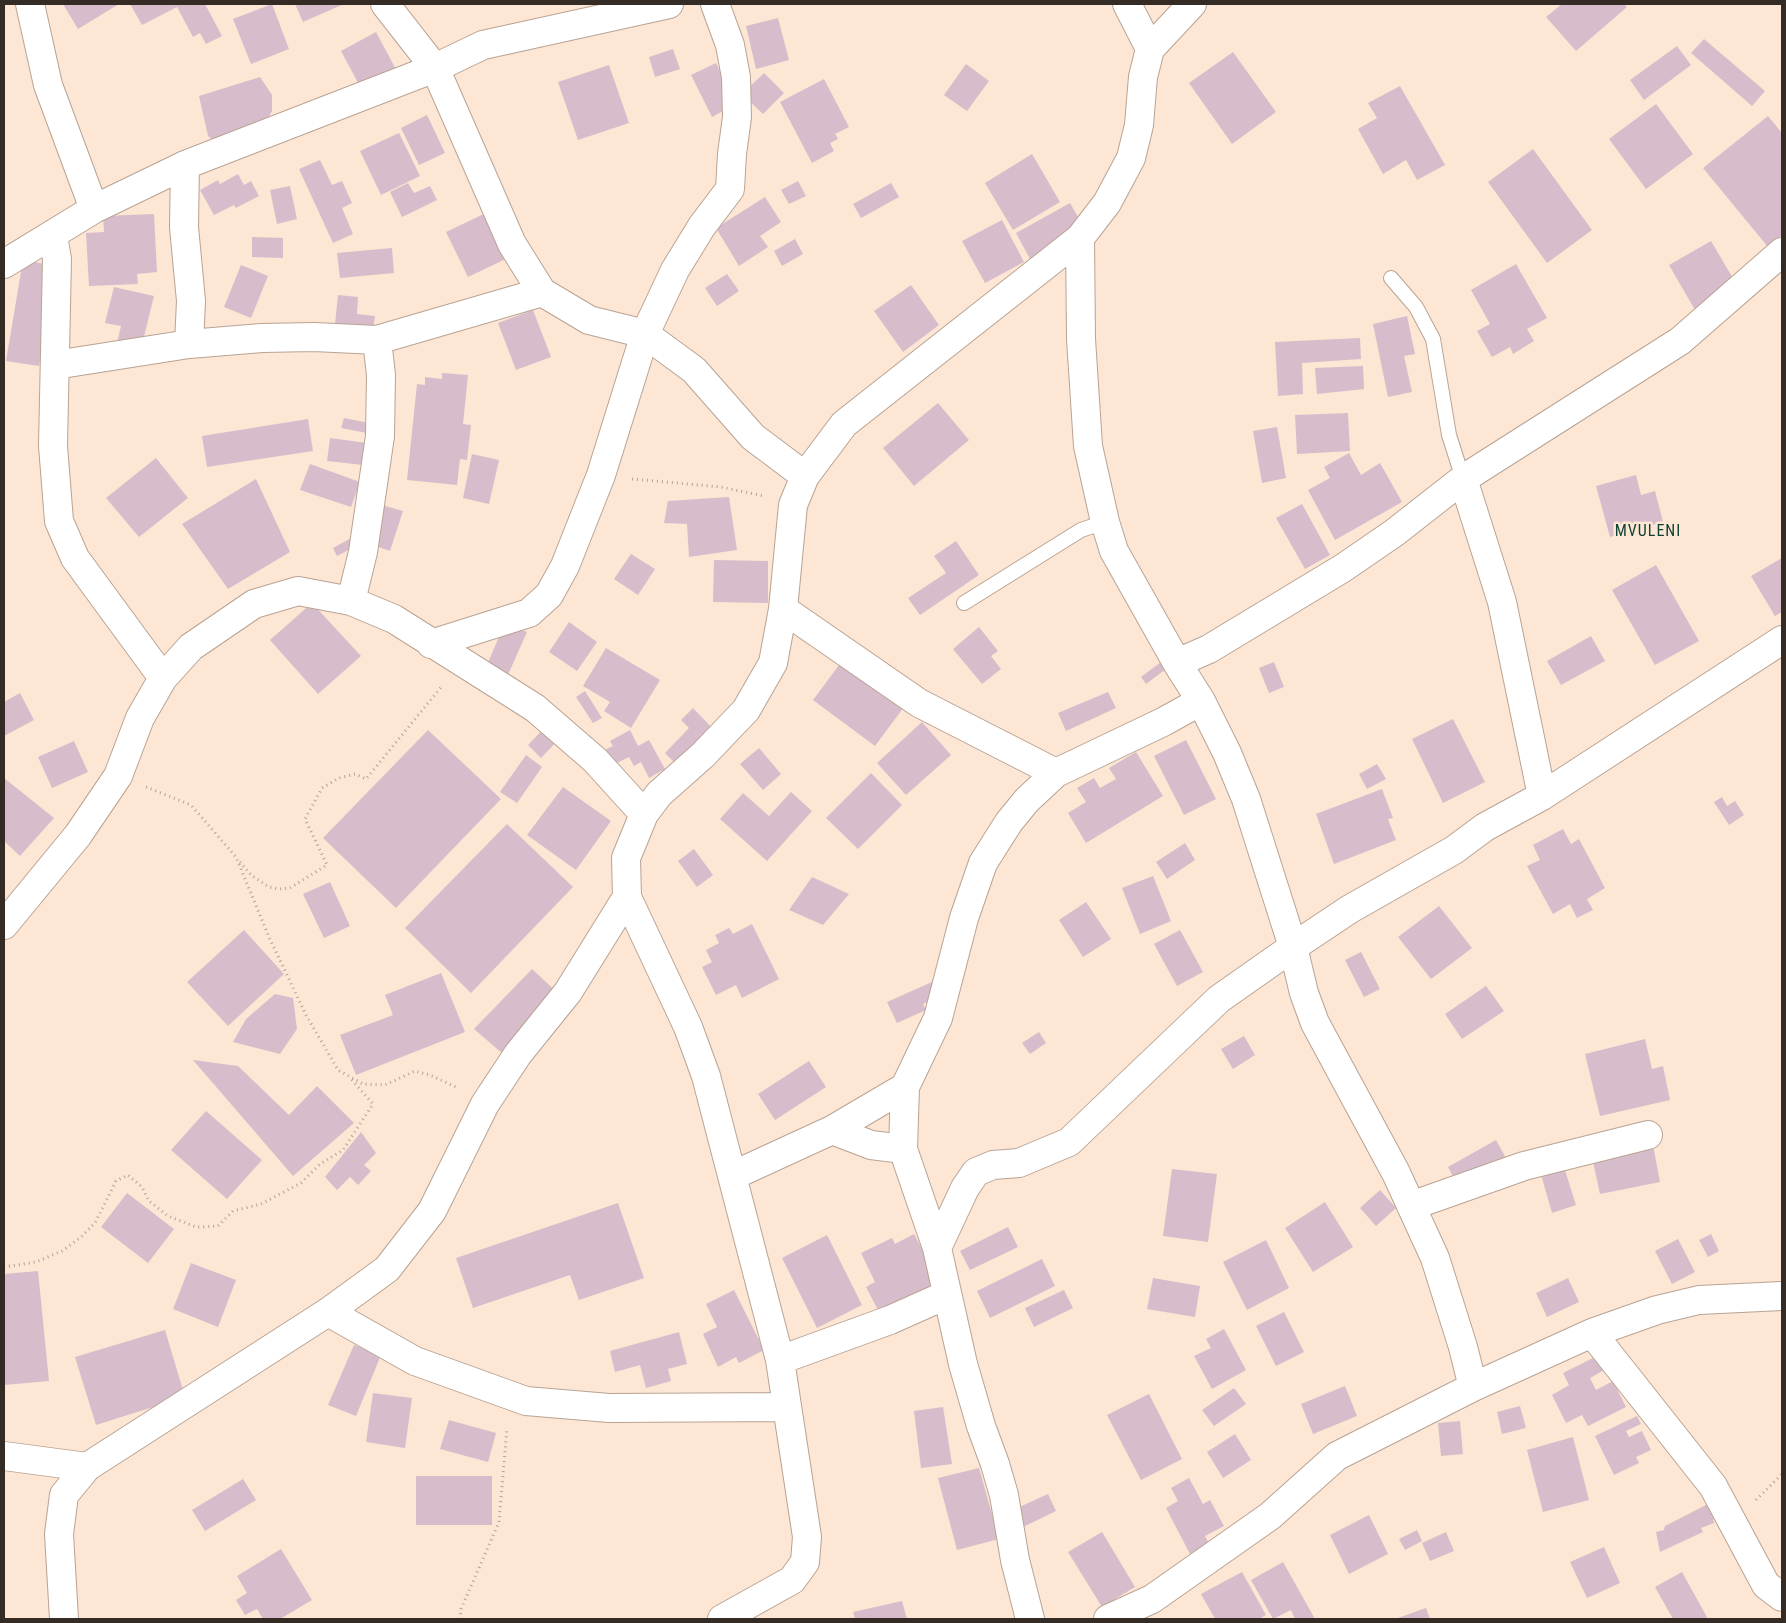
<!DOCTYPE html>
<style>
body{margin:0}
#map{position:relative;width:1786px;height:1623px;overflow:hidden;background:#fde6d4;font-family:"Roboto Condensed",sans-serif}
canvas{display:block}
.frame{position:absolute;inset:0;border:5px solid #332b24;pointer-events:none}
</style>
<div id="map">
<canvas width="1786" height="1623"></canvas>
<div class="frame"></div>
</div>
<script>
const context = document.querySelector('canvas').getContext('2d');
context.lineJoin = 'round';
function fillPath(path, color) {
  context.fillStyle = color;
  context.fill(path, 'evenodd');
}
function toPath(rows) {
  const path = new Path2D();
  for (const r of rows) {
    path.moveTo(r[0], r[1]);
    for (let i = 2; i < r.length; i += 2) path.lineTo(r[i], r[i + 1]);
  }
  return path;
}
function strokePath(path, color, width, dash) {
  context.strokeStyle = color;
  context.lineWidth = width;
  context.lineCap = dash ? 'butt' : 'round';
  context.setLineDash(dash || []);
  context.stroke(path);
}
function drawText(font, color, halo, rows, align = 'center') {
  context.font = font + ' "Roboto Condensed",sans-serif';
  context.lineWidth = 5;
  context.setLineDash([]);
  context.textBaseline = 'middle';
  context.strokeStyle = halo;
  context.fillStyle = color;
  for (const [text, x, y, turn = 0] of rows) {
    context.save();
    context.translate(x, y);
    context.rotate((+turn || 0) * Math.PI / 180);
    context.textAlign = isNaN(turn) ? turn : align;
    if (halo) context.strokeText(text, 0, 0);
    context.fillText(text, 0, 0);
    context.restore();
  }
}
fillPath(toPath([
 [63,4,119,4,78,29],
 [130,4,205,4,222,36,206,44,200,33,193,37,177,7,142,25],
 [272,4,289,49,251,64,233,19],
 [295,4,344,4,303,22],
 [1562,4,1624,4,1627,7,1576,51,1546,17],
 [778,18,789,60,756,69,746,26],
 [376,32,399,75,364,94,341,51],
 [1704,39,1765,91,1752,106,1691,53],
 [1677,46,1691,65,1644,100,1630,80],
 [673,49,680,69,655,77,649,57],
 [1233,52,1276,112,1232,144,1189,83],
 [716,63,736,104,712,117,691,75],
 [966,64,989,81,967,111,944,95],
 [609,65,629,123,578,140,558,82],
 [764,73,784,93,763,114,742,94],
 [260,77,272,95,272,111,264,126,219,146,208,136,199,96],
 [824,79,849,127,835,134,838,139,830,143,834,151,812,163,780,102],
 [1400,86,1445,165,1417,180,1406,160,1383,174,1358,129,1377,118,1368,103],
 [1656,104,1693,154,1646,189,1609,139],
 [427,115,445,153,419,165,401,128],
 [1768,116,1782,133,1782,235,1768,247,1703,168],
 [399,133,420,176,381,195,360,151],
 [1533,149,1592,230,1547,263,1488,182],
 [1032,154,1060,202,1013,230,985,183],
 [320,160,332,185,342,181,352,203,342,208,353,234,333,243,299,169],
 [238,174,244,185,251,181,259,196,236,208,234,205,214,215,200,190,218,180,220,184],
 [798,181,806,196,789,204,781,190],
 [408,183,414,193,430,186,437,200,402,217,390,192],
 [891,183,899,197,861,218,853,204],
 [290,186,297,219,277,224,270,190],
 [765,197,781,222,760,236,768,247,739,266,716,228],
 [1070,203,1085,229,1030,259,1016,233],
 [488,212,510,257,468,277,446,232],
 [154,214,157,272,137,274,138,284,89,286,86,233,104,232,103,216],
 [1002,220,1024,262,985,283,962,241],
 [252,237,283,238,283,258,252,257],
 [795,239,803,254,782,266,774,251],
 [1711,241,1737,285,1695,310,1669,265],
 [392,248,394,273,340,278,337,253],
 [23,260,56,266,39,366,6,361],
 [1516,264,1547,318,1527,329,1534,341,1513,354,1510,347,1492,357,1477,331,1490,324,1471,290],
 [241,265,268,276,251,318,224,307],
 [727,274,739,291,717,306,705,288],
 [911,285,939,325,903,352,874,311],
 [114,287,154,296,141,349,117,343,121,326,105,323],
 [338,295,358,297,357,314,375,316,372,337,334,334],
 [533,310,551,357,516,370,498,323],
 [1407,316,1415,354,1404,356,1412,392,1388,397,1373,324],
 [1360,338,1361,359,1302,363,1303,394,1278,396,1275,342],
 [1363,366,1364,389,1317,394,1315,368],
 [442,373,468,375,463,424,471,425,467,460,460,459,457,485,407,480,417,384,425,385,425,377,442,379],
 [938,403,969,440,914,486,883,448],
 [1348,413,1350,451,1297,454,1295,415],
 [344,418,374,424,372,434,341,428],
 [308,419,313,451,207,467,202,436],
 [1277,427,1286,478,1262,483,1253,431],
 [330,438,374,444,372,466,327,461],
 [1349,453,1361,475,1380,463,1402,502,1335,540,1308,490,1330,478,1324,467],
 [472,454,499,460,489,504,463,498],
 [156,458,188,498,139,537,106,498],
 [310,464,360,482,351,507,300,490],
 [1636,475,1641,495,1655,491,1663,522,1610,537,1596,486],
 [256,479,290,552,228,589,182,524],
 [729,497,737,550,689,557,687,524,664,523,668,501],
 [1302,504,1330,555,1305,569,1276,518],
 [382,505,403,511,390,551,370,544],
 [353,537,358,545,337,556,333,548],
 [956,541,979,575,920,615,908,598,946,573,934,556],
 [631,554,655,569,638,595,614,579],
 [1782,558,1782,612,1775,616,1751,576],
 [714,560,768,561,768,603,713,602],
 [1656,565,1699,641,1655,665,1612,590],
 [312,603,361,656,318,694,270,640],
 [569,622,597,642,577,671,549,652],
 [505,623,527,632,507,677,486,667],
 [979,627,998,651,991,656,1001,669,982,684,953,649],
 [1591,636,1605,661,1561,685,1547,661],
 [606,648,660,680,631,728,604,711,610,702,583,686],
 [845,657,907,703,875,746,813,700],
 [1161,662,1166,669,1146,684,1141,677],
 [1274,662,1284,687,1269,693,1259,668],
 [585,691,602,718,593,723,576,697],
 [1108,692,1116,708,1066,731,1058,713],
 [20,693,34,720,4,736,4,702],
 [693,708,716,732,680,768,665,753,689,728,681,720],
 [1453,719,1485,782,1443,803,1412,739],
 [922,722,951,755,906,795,877,763],
 [549,723,562,736,541,758,528,745],
 [428,730,501,799,396,908,323,838],
 [630,730,638,746,649,740,665,769,649,778,641,762,634,766,629,757,609,767,600,752,613,746,610,741],
 [1186,740,1216,799,1184,815,1154,756],
 [74,741,88,772,52,788,38,757],
 [759,748,781,774,763,790,740,764],
 [1136,752,1163,796,1086,843,1068,813,1086,802,1077,788,1094,778,1100,788,1116,779,1109,768],
 [526,755,542,767,517,803,500,792],
 [1377,764,1386,779,1367,789,1359,774],
 [871,773,902,805,858,849,826,818],
 [4,778,54,818,20,856,4,841],
 [563,787,611,821,576,870,527,835],
 [1382,789,1393,818,1388,819,1396,840,1334,864,1316,814],
 [791,792,812,811,767,861,720,819,743,793,769,816],
 [1722,797,1727,806,1735,801,1744,815,1729,825,1714,802],
 [507,824,573,887,471,993,405,928],
 [1563,829,1571,844,1579,839,1605,888,1587,899,1593,910,1577,918,1570,904,1553,914,1527,866,1540,860,1533,845],
 [1185,843,1195,860,1167,879,1156,862],
 [694,849,713,875,697,887,678,861],
 [1153,876,1171,921,1140,934,1122,888],
 [812,877,849,894,823,925,789,910],
 [330,882,350,926,324,938,303,894],
 [1086,902,1111,939,1083,957,1059,920],
 [1439,906,1472,948,1431,979,1398,937],
 [752,924,779,979,742,998,736,985,716,995,702,967,712,962,706,950,719,943,715,935,729,928,733,934],
 [244,930,284,974,228,1026,187,982],
 [1180,930,1203,972,1177,986,1154,944],
 [1361,952,1380,989,1364,997,1345,960],
 [532,969,562,997,503,1054,474,1029],
 [441,973,465,1032,356,1075,340,1035,393,1015,385,995],
 [932,982,938,996,923,1004,926,1010,897,1023,887,1002],
 [1486,986,1504,1011,1462,1039,1445,1014],
 [275,994,293,998,297,1029,280,1054,233,1042,246,1019],
 [1039,1032,1046,1043,1030,1054,1022,1043],
 [1244,1036,1255,1055,1233,1069,1221,1049],
 [1645,1039,1652,1069,1663,1066,1670,1100,1600,1116,1585,1054],
 [193,1060,238,1066,289,1115,317,1086,354,1123,293,1176],
 [809,1061,826,1087,775,1120,758,1094],
 [206,1111,262,1160,227,1199,171,1150],
 [361,1132,376,1153,364,1165,371,1171,358,1185,350,1177,337,1190,325,1177],
 [1496,1140,1507,1160,1456,1182,1448,1167],
 [1653,1145,1660,1182,1600,1194,1592,1157],
 [1563,1164,1576,1205,1552,1213,1540,1171],
 [1172,1169,1217,1174,1208,1242,1163,1236],
 [1380,1190,1396,1208,1376,1226,1360,1208],
 [127,1193,174,1229,148,1263,101,1227],
 [1325,1202,1353,1247,1313,1272,1285,1228],
 [618,1203,644,1278,579,1300,570,1275,473,1308,456,1258],
 [1008,1227,1018,1247,970,1270,960,1251],
 [914,1234,940,1283,880,1314,866,1287,875,1282,861,1253,892,1238,895,1244],
 [1711,1234,1719,1251,1708,1257,1699,1240],
 [827,1235,862,1305,817,1328,782,1258],
 [1678,1239,1695,1272,1672,1284,1655,1251],
 [1266,1240,1289,1288,1247,1310,1223,1262],
 [1042,1259,1055,1286,990,1318,977,1291],
 [191,1263,236,1280,218,1327,173,1309],
 [38,1271,49,1381,4,1385,4,1274],
 [1153,1278,1200,1286,1195,1317,1147,1309],
 [1568,1278,1579,1302,1547,1317,1536,1293],
 [734,1290,764,1350,739,1363,736,1357,718,1367,703,1334,717,1327,706,1304],
 [1064,1290,1073,1308,1034,1327,1025,1308],
 [1284,1312,1304,1352,1276,1366,1256,1326],
 [1224,1329,1246,1370,1212,1389,1194,1356,1211,1348,1206,1339],
 [165,1330,185,1397,96,1425,75,1357],
 [679,1332,687,1364,668,1369,671,1381,646,1388,640,1365,615,1372,610,1351],
 [354,1345,381,1355,356,1416,328,1405],
 [1599,1355,1606,1369,1590,1378,1596,1390,1613,1381,1626,1407,1588,1426,1582,1415,1566,1423,1552,1395,1569,1385,1563,1373],
 [1345,1386,1357,1416,1313,1434,1301,1404],
 [1234,1388,1246,1404,1214,1426,1202,1410],
 [373,1393,412,1398,405,1448,366,1442],
 [1149,1394,1182,1459,1141,1480,1107,1415],
 [1520,1406,1526,1428,1502,1434,1497,1412],
 [943,1407,952,1464,921,1468,914,1411],
 [1637,1416,1641,1424,1626,1431,1629,1437,1642,1431,1651,1450,1636,1457,1639,1463,1614,1475,1595,1436],
 [449,1420,496,1433,488,1462,440,1449],
 [1460,1421,1463,1454,1441,1456,1438,1423],
 [1235,1434,1251,1460,1223,1478,1207,1452],
 [1573,1437,1589,1500,1543,1512,1527,1450],
 [979,1468,999,1539,957,1550,938,1478],
 [416,1476,492,1476,492,1525,416,1525],
 [1189,1478,1203,1504,1210,1500,1224,1526,1205,1536,1209,1543,1190,1554,1166,1508,1178,1501,1171,1488],
 [243,1479,256,1500,205,1531,192,1510],
 [1048,1494,1056,1511,1021,1528,1013,1510],
 [1710,1503,1714,1523,1701,1528,1703,1532,1660,1552,1656,1532,1664,1530,1665,1526],
 [1369,1515,1388,1554,1349,1574,1330,1535],
 [1417,1530,1422,1541,1405,1550,1399,1539],
 [1102,1532,1135,1587,1102,1607,1068,1552],
 [1446,1532,1454,1551,1430,1561,1422,1543],
 [1604,1547,1620,1583,1587,1598,1570,1562],
 [281,1549,312,1600,280,1619,263,1619,257,1609,245,1615,236,1600,247,1593,237,1576],
 [1283,1562,1315,1619,1295,1619,1291,1610,1273,1619,1251,1580],
 [1242,1572,1266,1615,1259,1619,1215,1619,1201,1594],
 [1682,1572,1708,1619,1673,1619,1655,1587],
 [902,1601,907,1619,855,1619,853,1612],
 [1426,1608,1430,1619,1395,1619]
]), '#d7bdcb');
const service = toPath([
 [1391,278,1416,307,1433,339,1449,435,1463,479],
 [964,603,1081,530,1105,522]
]);
const minor = toPath([
 [30,4,48,85,94,209],
 [385,4,435,68,512,244,542,292,589,320,645,334,694,370,753,437,805,476],
 [1127,4,1150,49],
 [185,165,184,227,191,301,189,344],
 [53,236,57,259,53,446,59,521,75,558,163,678],
 [1080,238,1081,339,1088,446,1105,522,1114,551,1177,663,1201,701,1227,753,1246,799,1293,947,1304,993,1315,1023,1396,1173,1435,1258,1463,1347,1473,1387],
 [4,264,94,209,185,165,435,68,483,45,669,4],
 [55,365,189,344,262,338,314,337,377,340,542,292],
 [1463,479,1502,602,1542,796],
 [351,601,363,552,380,436,381,375,377,340],
 [783,609,919,703,1056,773],
 [431,644,529,613,549,595,565,566,601,475,645,334,675,270,702,226,730,189,732,154,737,117,736,77,730,45,715,4],
 [1177,663,1209,649,1343,568,1394,533,1463,479,1680,341,1782,252],
 [4,925,78,835,118,776,140,718,163,678,191,647,254,604,298,591,351,601,394,619,535,708,595,760,644,814],
 [832,1130,871,1145,903,1149],
 [732,1176,832,1130,905,1087],
 [1411,1206,1524,1166,1648,1135],
 [937,1248,965,1188,976,1172,993,1165,1019,1163,1069,1142,1219,999,1293,947,1350,909,1454,850,1485,827,1542,796,1782,640],
 [328,1312,415,1361,526,1401,609,1408,787,1407],
 [1592,1333,1713,1486,1766,1585,1782,1597],
 [780,1360,890,1320,946,1295],
 [4,1456,87,1467],
 [64,1619,59,1534,64,1495,87,1467,328,1312,387,1269,432,1211,485,1104,518,1054,568,992,627,897],
 [722,1619,792,1580,805,1562,807,1537,780,1360,706,1076,688,1027,627,897,626,858,644,814,659,794,703,755,746,710,773,663,783,609,793,505,805,476,844,424,1080,238,1107,203,1131,158,1139,125,1143,77,1150,49,1192,4],
 [1030,1619,1015,1560,1004,1495,995,1464,981,1426,963,1364,937,1248,903,1149,905,1087,938,1018,964,918,983,863,1009,822,1027,800,1056,773,1163,722,1201,701],
 [1108,1619,1152,1599,1270,1516,1337,1456,1473,1387,1592,1333,1657,1310,1699,1300,1782,1296]
]);
strokePath(service, '#b9a393', 16);
strokePath(minor, '#b9a393', 30);
strokePath(toPath([
 [632,479,721,487,764,496],
 [146,787,191,805,236,857,269,937,306,1015,338,1070,363,1084,385,1085,415,1071,430,1075,458,1088],
 [240,862,251,875,269,887,279,889,290,888,327,865,305,819,322,788,339,778,355,774,366,779,442,686],
 [4,1267,36,1262,62,1251,80,1238,95,1223,116,1181,128,1175,142,1187,149,1201,168,1216,196,1227,218,1226,233,1211,261,1204,301,1183,320,1164,343,1150,373,1104,351,1079],
 [1756,1500,1782,1474],
 [460,1619,461,1609,499,1522,507,1428]
]), '#b4a294', 3, [1, 4]);
strokePath(service, '#fff', 14);
strokePath(minor, '#fff', 28);
context.letterSpacing = '1px';
drawText('16px', '#0c4234', '#fde6d4', [
 ["MVULENI",1648,532]
]);
context.letterSpacing = '0px';
</script>
